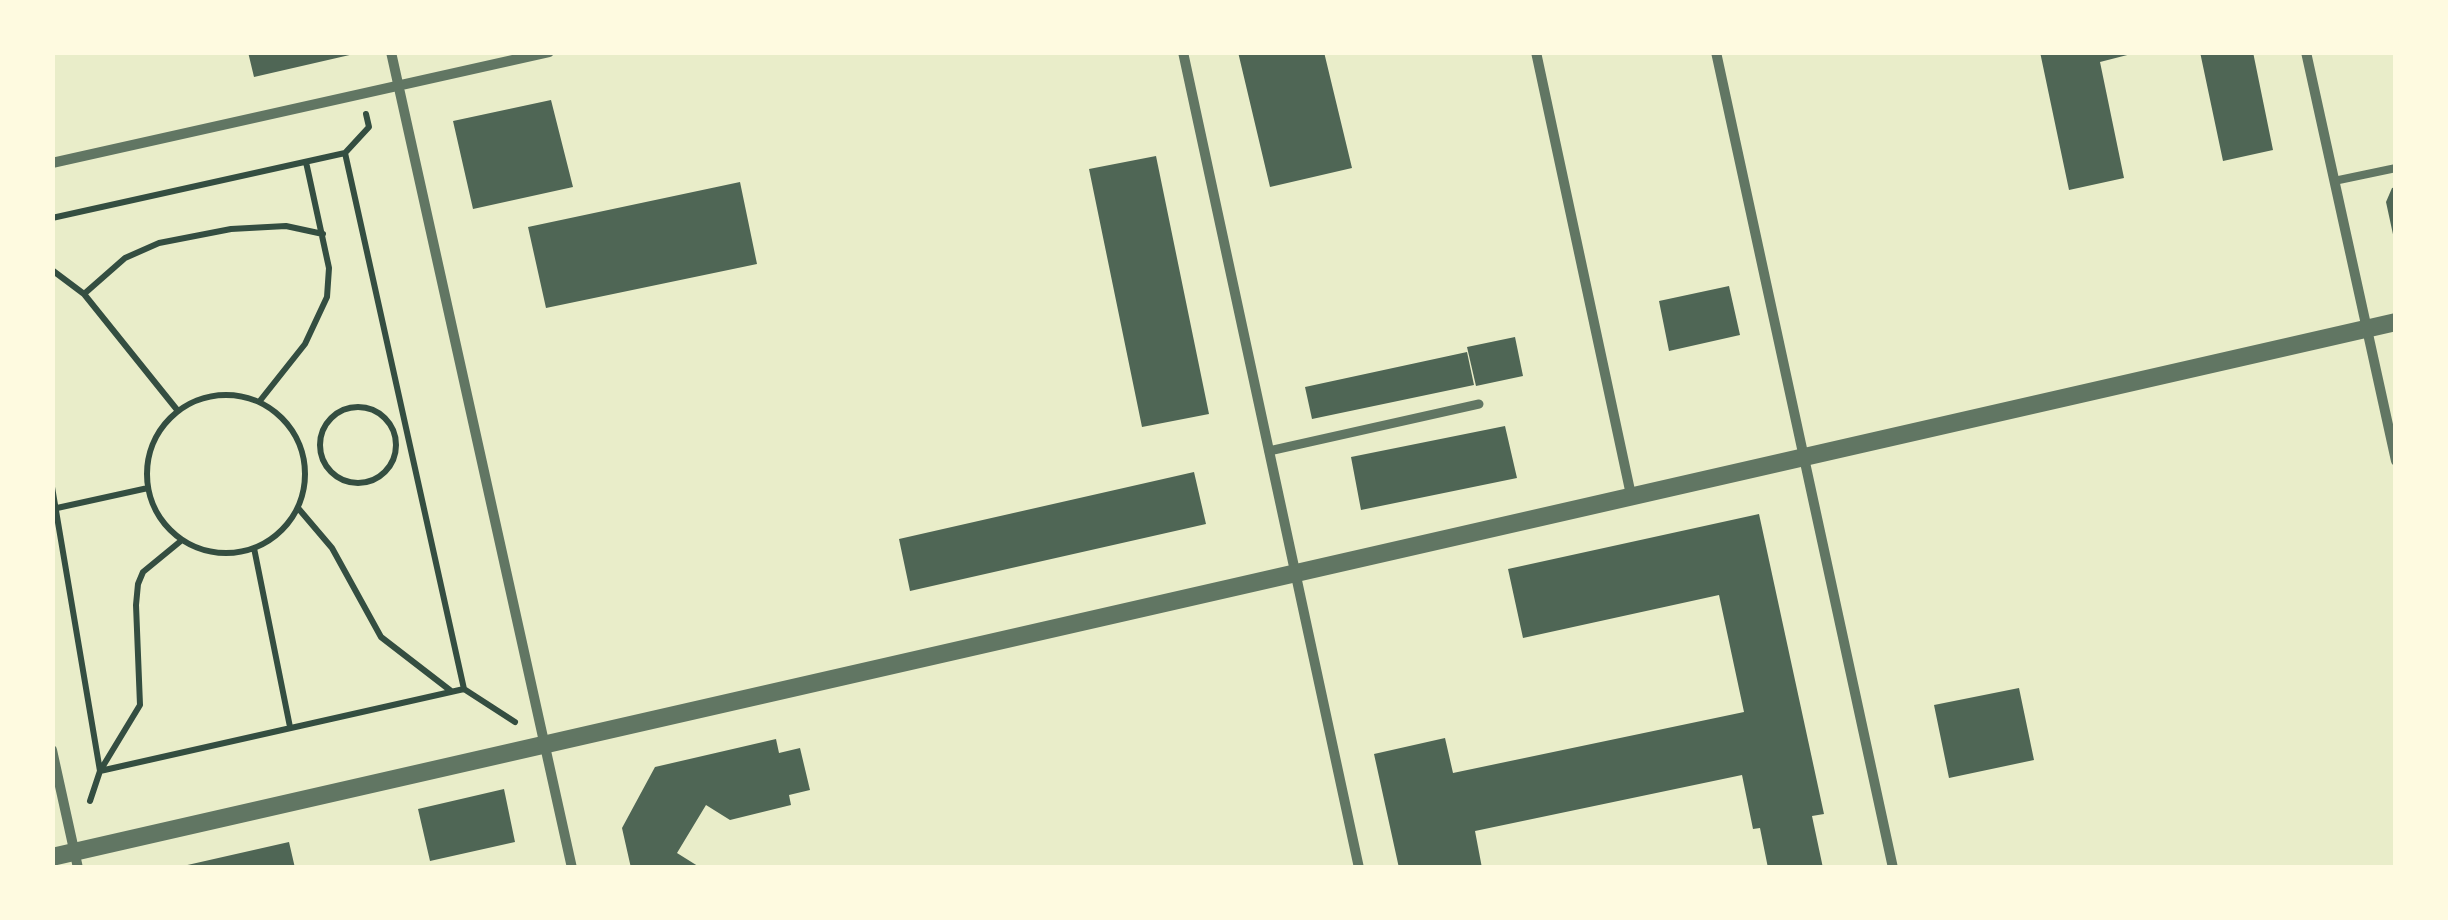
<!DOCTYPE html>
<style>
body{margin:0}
#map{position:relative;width:2448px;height:920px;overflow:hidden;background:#e9edc9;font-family:Inter,sans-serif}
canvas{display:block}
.frame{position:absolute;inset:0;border:55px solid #fefae0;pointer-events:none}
</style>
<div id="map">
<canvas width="2448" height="920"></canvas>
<div class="frame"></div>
</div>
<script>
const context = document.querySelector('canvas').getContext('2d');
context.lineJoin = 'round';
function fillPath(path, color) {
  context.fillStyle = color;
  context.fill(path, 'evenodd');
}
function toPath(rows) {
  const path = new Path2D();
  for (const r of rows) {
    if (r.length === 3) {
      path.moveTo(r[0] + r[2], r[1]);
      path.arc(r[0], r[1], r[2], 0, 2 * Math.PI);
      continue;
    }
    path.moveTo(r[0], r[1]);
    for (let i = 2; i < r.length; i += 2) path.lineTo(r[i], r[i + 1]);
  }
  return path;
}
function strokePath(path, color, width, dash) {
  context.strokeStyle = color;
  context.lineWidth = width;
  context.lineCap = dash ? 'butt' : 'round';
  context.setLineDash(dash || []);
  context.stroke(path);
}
fillPath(toPath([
 [248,52,354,52,354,54,254,77],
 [1238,52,1324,52,1352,168,1270,187],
 [2040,52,2139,52,2100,62,2124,178,2069,190],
 [2200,52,2253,52,2273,150,2223,161],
 [551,100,573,187,473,209,453,121],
 [1156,156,1209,414,1142,427,1089,169],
 [740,182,757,264,546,308,528,227],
 [2396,187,2396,239,2394,239,2386,202,2392,188],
 [1729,286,1740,335,1669,351,1659,301],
 [1515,337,1523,376,1476,386,1467,347],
 [1467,352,1474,385,1312,419,1305,387],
 [1505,426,1517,478,1361,510,1351,457],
 [1194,472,1206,524,910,591,899,539],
 [1759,514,1824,814,1812,816,1823,868,1768,868,1760,828,1753,829,1742,775,1475,831,1482,868,1399,868,1374,754,1445,738,1453,773,1744,712,1719,595,1523,638,1508,569],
 [2019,688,2034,760,1949,778,1934,705],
 [776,739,779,753,800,748,810,790,789,795,791,805,730,820,706,805,677,853,701,868,631,868,622,828,655,767],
 [504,789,515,842,430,861,418,809],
 [289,842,295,868,184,868,183,866]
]), '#4f6655');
strokePath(toPath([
 [345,153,369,127,366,114],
 [52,218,345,153,464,689,515,722],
 [52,270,84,294,178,411],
 [84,294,125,258,159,243,231,229,286,226,323,234],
 [226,474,79],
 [259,402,305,344,327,297,329,268,306,162],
 [358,445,38],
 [52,487,100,771,464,689],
 [57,508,148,488],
 [298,508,332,548,381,637,451,691],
 [254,548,290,727],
 [90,801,100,771,140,705,136,605,138,584,143,572,182,540]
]), '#344e41', 6);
strokePath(toPath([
 [2334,181,2396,168]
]), '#617663', 8);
strokePath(toPath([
 [1269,451,1479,404]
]), '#617663', 9);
strokePath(toPath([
 [391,52,572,868],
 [1183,52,1359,868],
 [1536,52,1631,495],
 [1716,52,1893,868],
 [2306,52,2396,461],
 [52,163,549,52],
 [52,750,78,868]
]), '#617663', 10);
strokePath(toPath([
 [52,857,2396,322]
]), '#617663', 18);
</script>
